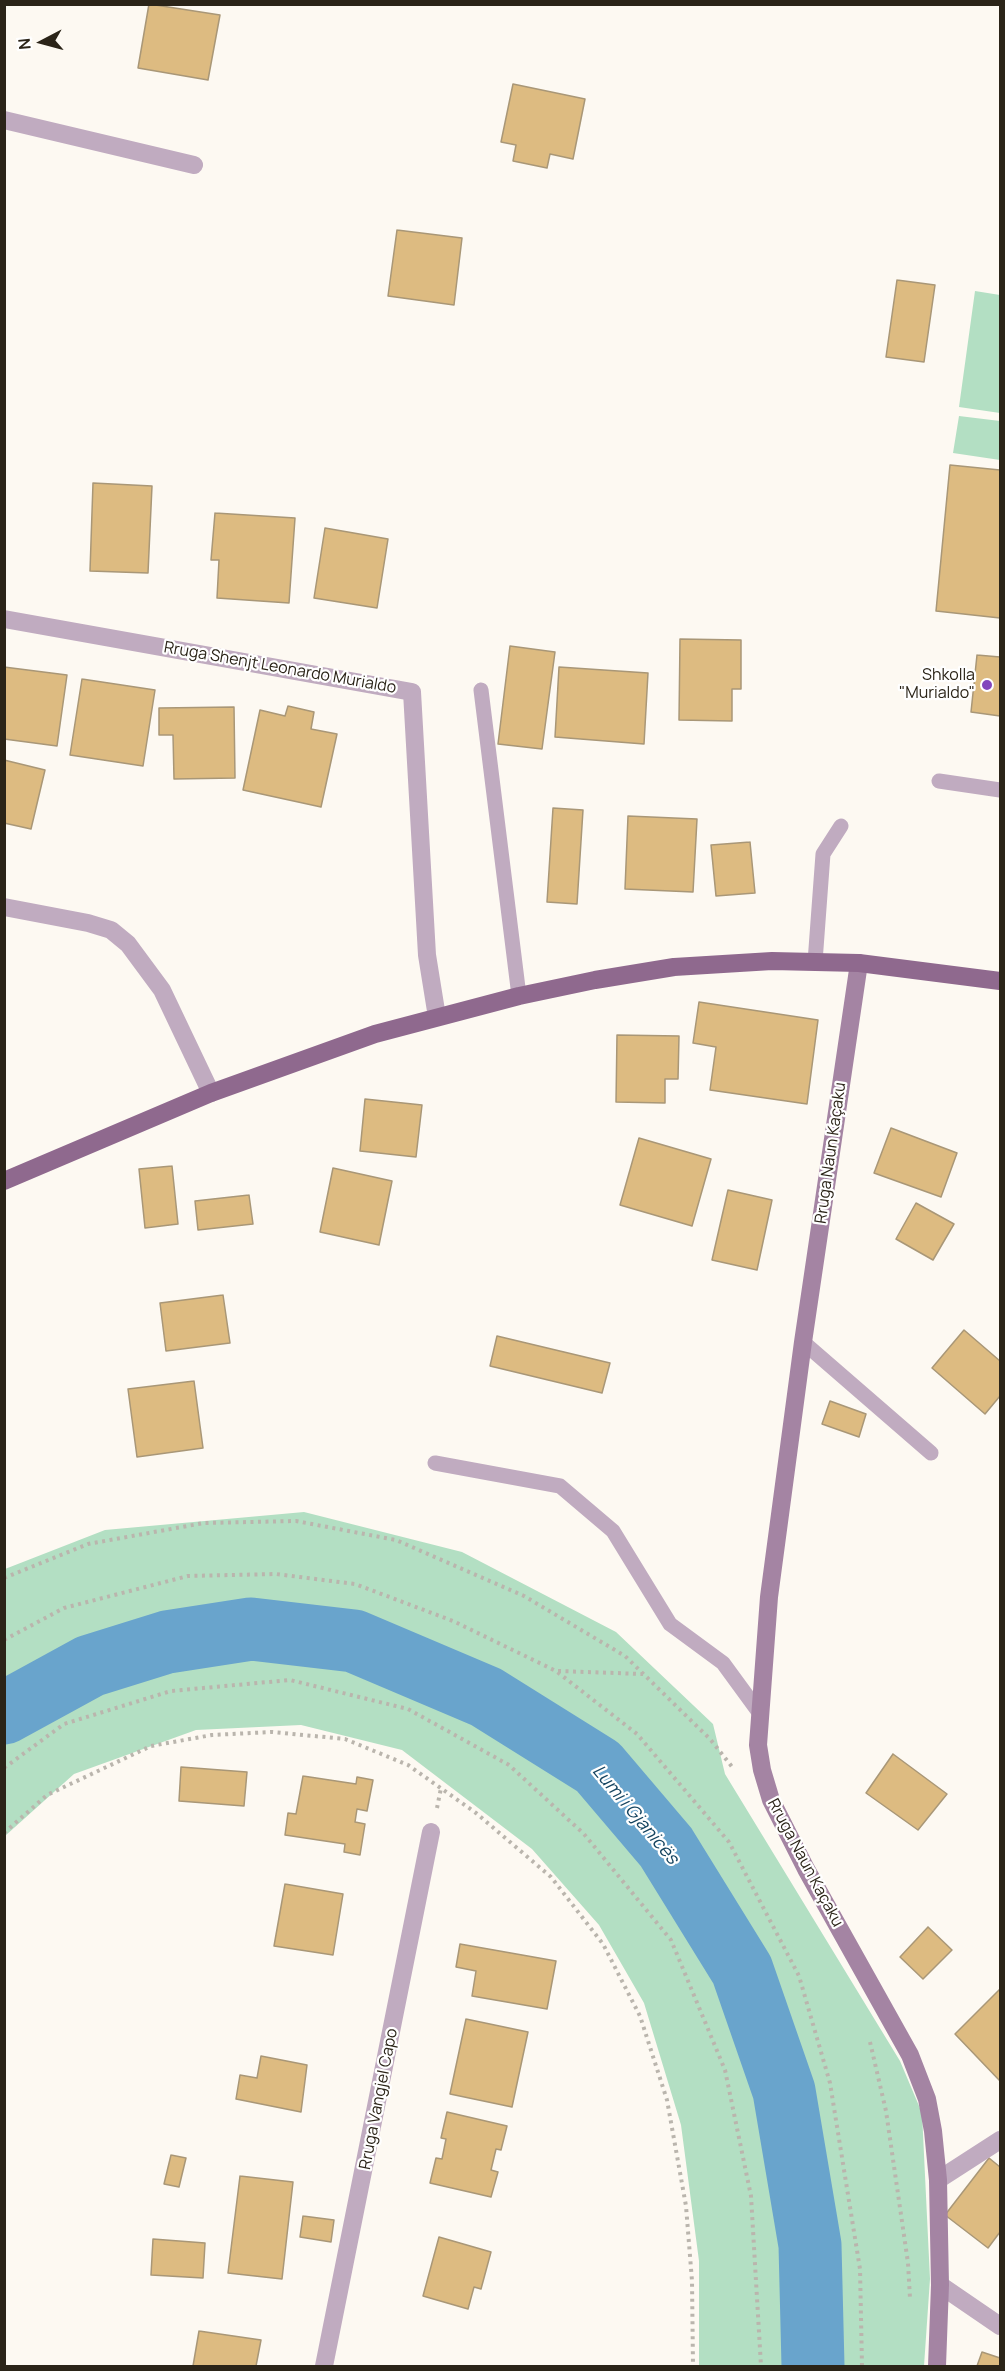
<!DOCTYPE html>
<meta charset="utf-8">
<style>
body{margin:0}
#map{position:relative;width:1005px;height:2371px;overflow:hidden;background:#fdf9f2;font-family:Manrope,sans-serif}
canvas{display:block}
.frame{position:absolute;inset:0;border:6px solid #2b2418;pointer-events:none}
.north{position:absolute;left:12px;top:12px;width:60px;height:60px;-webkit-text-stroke:4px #fff;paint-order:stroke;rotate:264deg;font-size:16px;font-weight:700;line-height:24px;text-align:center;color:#2b2418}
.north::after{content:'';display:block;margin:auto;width:21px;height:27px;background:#2b2418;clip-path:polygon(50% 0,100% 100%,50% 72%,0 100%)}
</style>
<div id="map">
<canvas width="1005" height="2371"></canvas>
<div class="frame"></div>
<div class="north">N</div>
</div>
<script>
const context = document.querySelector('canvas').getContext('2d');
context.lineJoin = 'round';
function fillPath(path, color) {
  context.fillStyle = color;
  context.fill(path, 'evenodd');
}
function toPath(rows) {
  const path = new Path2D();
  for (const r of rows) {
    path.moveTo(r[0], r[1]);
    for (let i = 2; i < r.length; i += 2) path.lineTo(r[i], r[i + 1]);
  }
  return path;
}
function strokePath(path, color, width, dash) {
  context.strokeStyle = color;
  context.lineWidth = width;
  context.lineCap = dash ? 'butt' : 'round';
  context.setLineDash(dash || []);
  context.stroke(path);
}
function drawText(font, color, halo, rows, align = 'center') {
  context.font = font + ' Manrope,sans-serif';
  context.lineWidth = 4.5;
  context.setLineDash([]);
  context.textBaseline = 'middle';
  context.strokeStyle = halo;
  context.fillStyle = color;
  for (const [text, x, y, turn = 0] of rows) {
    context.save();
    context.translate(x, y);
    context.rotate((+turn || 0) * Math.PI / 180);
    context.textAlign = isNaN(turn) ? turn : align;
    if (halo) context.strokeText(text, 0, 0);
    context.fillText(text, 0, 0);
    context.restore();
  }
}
fillPath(toPath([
 [975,291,1000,295,1000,413,959,407],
 [959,416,1000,421,1000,460,953,453],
 [304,1512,462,1552,616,1632,713,1724,725,1774,900,2061,922,2113,930,2279,924,2366,699,2366,699,2261,681,2125,644,2003,599,1925,532,1849,402,1750,301,1725,196,1730,74,1774,5,1836,5,1569,105,1530]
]), '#b3dfc3');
strokePath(toPath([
 [4,1713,90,1666,167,1642,251,1629,354,1641,486,1697,598,1767,666,1847,742,1970,784,2091,810,2245,813,2366]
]), '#69a4cc', 63);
const building = toPath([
 [149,4,220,15,208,80,138,68,149,4],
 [513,84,585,99,573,159,550,154,547,168,513,161,516,145,501,142,513,84],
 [397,230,462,238,454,305,388,296,397,230],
 [897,280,935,285,924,362,886,357,897,280],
 [950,465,1000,470,1000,618,936,611,950,465],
 [93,483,152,486,148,573,90,571,93,483],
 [215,513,295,518,289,603,217,598,219,560,211,560,215,513],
 [325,528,388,539,377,608,314,598,325,528],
 [680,639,741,640,741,689,732,689,732,721,679,720,680,639],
 [510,646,555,652,542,749,498,744,510,646],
 [977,655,1000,657,1000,716,971,712,977,655],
 [4,667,67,675,57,746,4,739,4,667],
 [559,667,648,673,644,744,555,737,559,667],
 [82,679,155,690,143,766,70,755,82,679],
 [288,706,314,712,311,729,337,734,321,807,243,790,260,710,285,716,288,706],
 [234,707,235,778,174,779,173,735,159,735,159,708,234,707],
 [4,760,45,770,31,829,4,823,4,760],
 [553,808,583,810,577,904,547,902,553,808],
 [628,816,697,819,693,892,625,889,628,816],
 [750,842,755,893,716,896,711,845,750,842],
 [699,1002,818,1020,807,1104,710,1090,716,1047,693,1043,699,1002],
 [617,1035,679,1036,678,1079,665,1079,665,1103,616,1102,617,1035],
 [365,1099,422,1105,416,1157,360,1151,365,1099],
 [891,1128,957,1153,941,1197,874,1173,891,1128],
 [639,1138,711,1159,692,1226,620,1205,639,1138],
 [172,1166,178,1224,145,1228,139,1169,172,1166],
 [333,1168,392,1181,379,1245,320,1232,333,1168],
 [728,1190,772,1200,757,1270,712,1260,728,1190],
 [249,1195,253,1224,198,1230,195,1201,249,1195],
 [916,1203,954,1224,933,1260,896,1239,916,1203],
 [223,1295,230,1343,166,1351,160,1303,223,1295],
 [964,1330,1000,1361,1000,1396,985,1414,932,1368,964,1330],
 [497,1336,610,1363,602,1393,490,1366,497,1336],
 [194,1381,203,1448,137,1457,128,1389,194,1381],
 [830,1401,866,1414,859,1437,822,1424,830,1401],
 [893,1754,947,1794,918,1830,866,1793,893,1754],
 [181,1767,247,1772,244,1806,179,1801,181,1767],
 [303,1776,356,1784,357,1777,373,1780,367,1811,357,1809,355,1822,365,1824,360,1855,344,1852,345,1844,285,1835,288,1813,296,1814,303,1776],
 [285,1884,343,1894,333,1955,274,1946,285,1884],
 [928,1927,952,1950,923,1979,900,1957,928,1927],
 [460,1944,556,1961,547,2009,472,1996,476,1971,456,1967,460,1944],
 [1000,1989,1000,2081,955,2034,1000,1989],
 [466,2019,528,2032,512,2107,450,2094,466,2019],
 [261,2056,307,2065,301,2112,236,2099,240,2075,257,2078,261,2056],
 [447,2112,507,2126,501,2150,496,2149,491,2170,498,2172,491,2197,430,2183,436,2158,442,2159,446,2139,441,2138,447,2112],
 [171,2155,186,2158,179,2187,164,2184,171,2155],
 [989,2158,1000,2167,1000,2232,988,2248,945,2215,989,2158],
 [240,2176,293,2182,282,2279,228,2273,240,2176],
 [303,2216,334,2220,331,2242,300,2237,303,2216],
 [439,2237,491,2252,481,2289,474,2287,468,2309,423,2296,439,2237],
 [153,2239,205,2243,203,2278,151,2275,153,2239],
 [199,2331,261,2340,256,2366,193,2366,199,2331],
 [982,2352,1000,2358,1000,2366,977,2366,982,2352]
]);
fillPath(building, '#ddbb81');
strokePath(building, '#a99777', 1.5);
strokePath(toPath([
 [4,1578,88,1544,204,1523,296,1521,396,1540,524,1596,625,1656,710,1739,733,1768],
 [4,1640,64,1608,188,1576,276,1574,355,1584,453,1621,556,1671,637,1734,729,1842,799,1976,830,2083,860,2269,862,2366],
 [558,1671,643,1674],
 [4,1768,64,1724,171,1691,290,1680,408,1709,509,1765,584,1834,671,1940,725,2070,751,2196,761,2366],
 [437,1808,441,1788],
 [4,1833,47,1795,151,1746,212,1735,272,1732,345,1739,408,1765,476,1813,551,1877,603,1944,640,2016,667,2100,686,2206,692,2281,693,2366],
 [870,2042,886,2111,908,2263,910,2298]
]), '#bab5ad', 4, [3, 4.5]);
strokePath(toPath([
 [481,690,519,996],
 [939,781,1000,790],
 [815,962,823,854,841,826],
 [803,1342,931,1453],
 [435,1463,560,1486,613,1531,670,1624,723,1663,761,1715]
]), '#c0abc0', 15);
strokePath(toPath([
 [4,120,194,165],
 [4,619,412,692,427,955,437,1017],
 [4,907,88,923,111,930,128,944,162,990,211,1093],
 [938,2180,1000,2140],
 [940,2285,1000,2326],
 [324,2366,431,1832]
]), '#c0abc0', 18);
strokePath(toPath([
 [859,963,803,1342,769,1597,758,1745,762,1770,771,1800,806,1869,910,2055,927,2099,933,2131,938,2180,940,2285,937,2366]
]), '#a484a3', 18);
strokePath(toPath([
 [4,1181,211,1093,375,1034,519,996,595,980,674,967,772,961,859,963,1000,981]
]), '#8f698e', 18);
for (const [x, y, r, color] of [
 [987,685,6,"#8346bc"]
]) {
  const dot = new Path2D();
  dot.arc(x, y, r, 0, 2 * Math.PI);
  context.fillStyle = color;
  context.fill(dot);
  strokePath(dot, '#fff', 2);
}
drawText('16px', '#2b2418', '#fff', [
 ["Rruga Shenjt Leonardo Murialdo",280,668,10],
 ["Rruga Naun Kaçaku",831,1153,-82],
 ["Rruga Naun Kaçaku",805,1863,62],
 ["Rruga Vangjel Capo",379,2099,-79]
]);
drawText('16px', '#2b2418', '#fff', [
 ["Shkolla",975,676],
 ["\"Murialdo\"",975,694]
], 'right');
drawText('italic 18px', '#164561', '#fff', [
 ["Lumi i Gjanicës",635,1815,50]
]);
</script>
